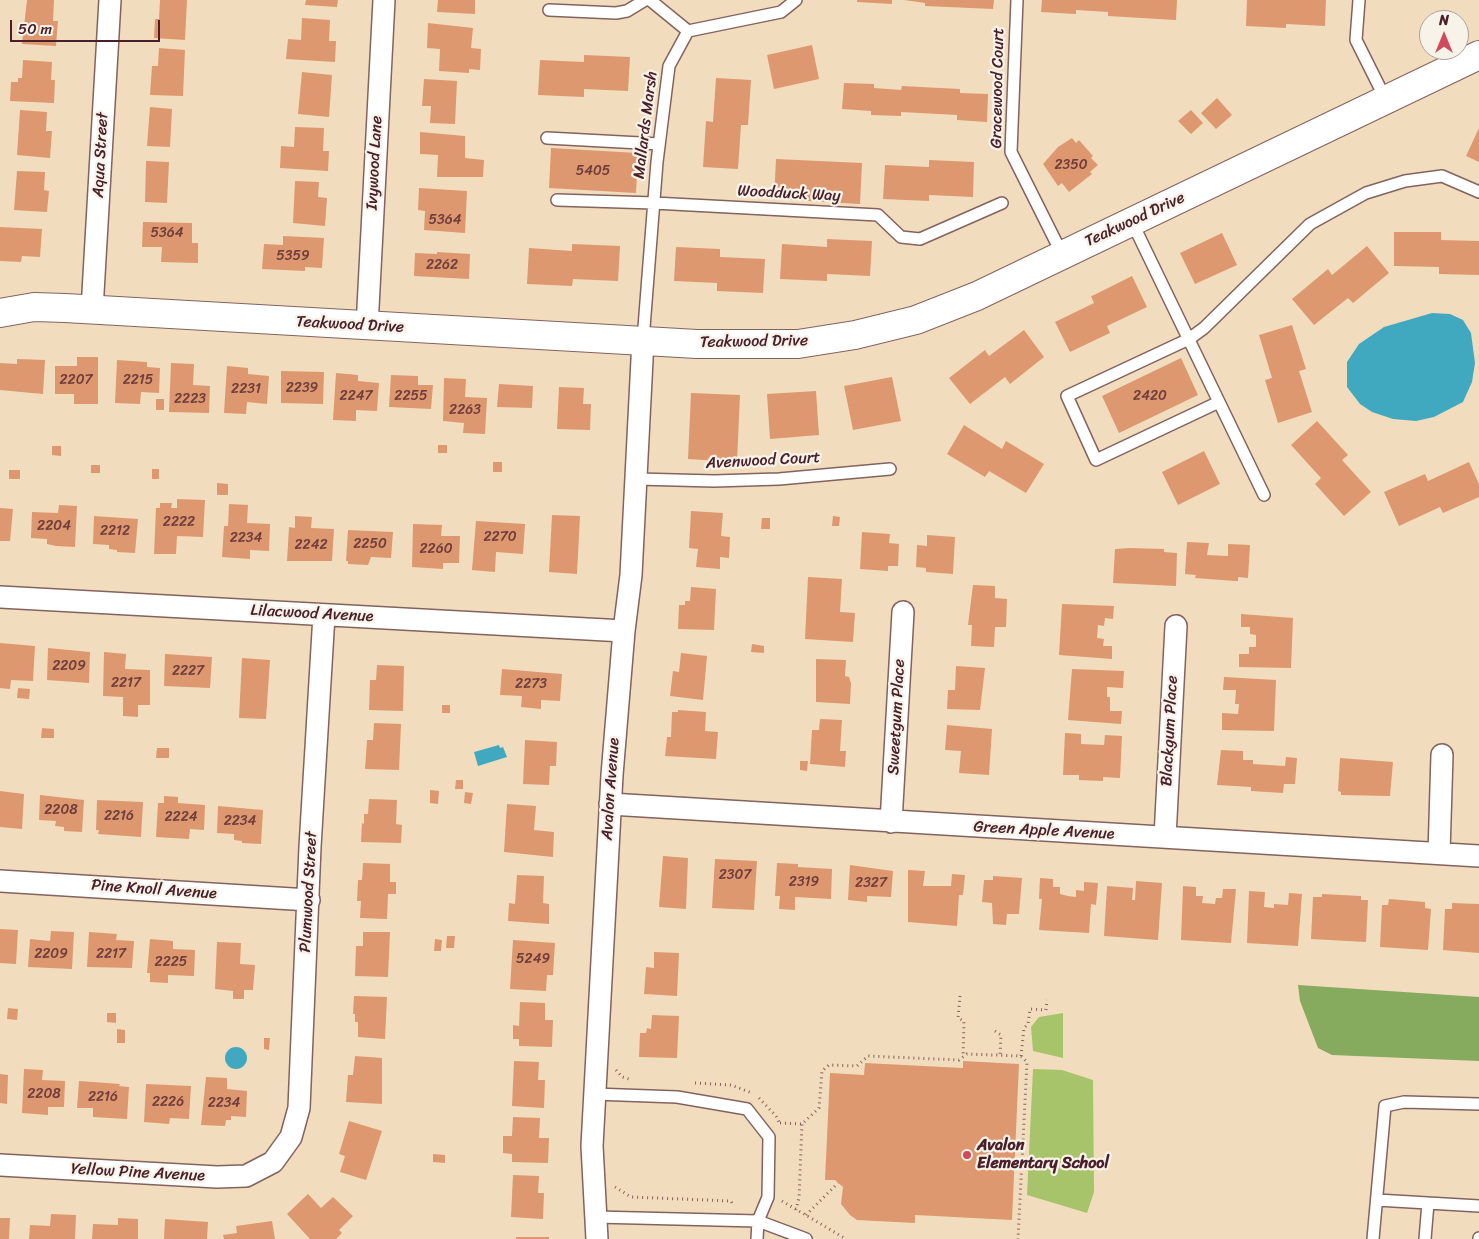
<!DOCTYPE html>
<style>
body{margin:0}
#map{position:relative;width:1479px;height:1239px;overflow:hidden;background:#f1ddbe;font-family:Sriracha,sans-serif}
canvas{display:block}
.north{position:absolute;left:1419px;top:10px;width:50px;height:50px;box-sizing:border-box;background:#f7f3e8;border:1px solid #b29e9c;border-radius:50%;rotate:0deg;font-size:14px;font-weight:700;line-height:20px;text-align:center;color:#4a1f2b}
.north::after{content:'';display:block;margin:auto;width:18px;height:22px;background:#d1495b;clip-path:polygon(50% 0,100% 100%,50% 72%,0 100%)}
.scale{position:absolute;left:10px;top:20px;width:150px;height:22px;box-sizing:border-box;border:2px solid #4a1f2b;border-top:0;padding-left:6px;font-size:15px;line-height:18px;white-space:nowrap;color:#4a1f2b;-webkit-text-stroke:4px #f7f3e8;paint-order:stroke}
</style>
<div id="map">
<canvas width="1479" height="1239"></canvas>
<div class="north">N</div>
<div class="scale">50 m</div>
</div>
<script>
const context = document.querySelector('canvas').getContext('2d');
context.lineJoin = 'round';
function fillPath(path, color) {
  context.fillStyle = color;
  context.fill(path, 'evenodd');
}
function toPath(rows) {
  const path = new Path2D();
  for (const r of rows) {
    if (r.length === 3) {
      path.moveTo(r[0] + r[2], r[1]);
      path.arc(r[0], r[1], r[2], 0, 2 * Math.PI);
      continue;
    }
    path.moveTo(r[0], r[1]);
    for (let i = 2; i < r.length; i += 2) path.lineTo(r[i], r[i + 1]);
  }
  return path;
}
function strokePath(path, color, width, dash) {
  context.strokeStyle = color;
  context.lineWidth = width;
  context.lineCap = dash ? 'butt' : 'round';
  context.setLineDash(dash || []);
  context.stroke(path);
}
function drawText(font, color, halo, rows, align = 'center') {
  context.font = font + ' Sriracha,sans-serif';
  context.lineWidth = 4.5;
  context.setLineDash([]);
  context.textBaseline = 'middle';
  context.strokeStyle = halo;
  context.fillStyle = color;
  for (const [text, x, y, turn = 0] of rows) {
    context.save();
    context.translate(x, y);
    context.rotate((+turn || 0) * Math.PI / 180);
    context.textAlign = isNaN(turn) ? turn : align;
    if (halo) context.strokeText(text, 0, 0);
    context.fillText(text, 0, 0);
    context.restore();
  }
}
fillPath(toPath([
 [1063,1013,1063,1058,1033,1051,1031,1027,1039,1017],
 [1033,1069,1062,1070,1093,1080,1094,1192,1087,1213,1027,1195]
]), '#a8c46a');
fillPath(toPath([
 [1298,985,1479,997,1479,1061,1332,1055,1318,1048,1300,1001]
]), '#86aa5e');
fillPath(toPath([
 [1432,313,1450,314,1463,320,1471,333,1475,363,1472,382,1463,402,1434,417,1416,421,1393,419,1372,412,1360,404,1347,387,1347,362,1359,344,1384,327],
 [499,745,500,748,503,747,507,757,478,766,474,752],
 [236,1058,11]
]), '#40a9c0');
fillPath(toPath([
 [27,0,54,0,53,21,58,21,56,46,22,44],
 [160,0,187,0,185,40,154,38,155,19,159,19],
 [306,0,338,0,337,7,305,5],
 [438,0,475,0,475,14,437,12],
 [857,0,892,0,892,4,857,2],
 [904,0,994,0,993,9,925,6,925,3],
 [1042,0,1177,0,1176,20,1108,16,1108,12,1076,10,1076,14,1041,12],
 [1247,0,1326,0,1325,26,1286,24,1286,28,1246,26],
 [302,18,330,20,329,41,336,41,335,62,286,59,288,39,301,40],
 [428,23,473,28,471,48,481,49,480,70,469,69,469,73,439,71,440,49,427,48],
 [812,45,819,79,774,89,767,55],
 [159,48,185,50,183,96,150,95,152,66,158,66],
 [584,55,630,57,628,91,584,89,584,97,538,95,540,60,584,62],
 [23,60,52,62,51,80,55,80,54,103,10,101,11,82,18,82,18,78,22,78],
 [302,72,332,75,329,117,298,114],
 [716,78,751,80,748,125,741,125,738,169,703,167,706,121,713,122],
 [424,79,457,81,455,124,430,123,431,106,422,106],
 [844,83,874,84,874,88,901,90,902,86,960,89,960,93,988,94,987,122,957,120,957,115,901,112,901,116,871,115,871,111,842,109],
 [1217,98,1232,115,1216,129,1201,113],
 [150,107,172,109,170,147,147,146],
 [20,110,47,112,46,131,52,131,50,158,17,155],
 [1191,110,1203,123,1191,134,1178,121],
 [295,127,324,128,323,151,329,151,328,171,280,168,281,146,294,147],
 [1479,128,1479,162,1466,156],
 [420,132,465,136,465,158,484,160,483,177,437,177,438,155,420,154],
 [1072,138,1076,143,1079,140,1093,156,1091,158,1098,165,1090,172,1092,174,1069,192,1062,183,1058,186,1043,164,1058,147],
 [551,148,638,153,636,193,549,188],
 [776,159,862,163,860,204,774,199],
 [929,160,974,162,973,197,929,195,929,201,883,199,885,165,929,167],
 [146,161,169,162,167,203,145,202],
 [17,171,45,172,44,190,49,191,47,212,14,210],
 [295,181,319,182,318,197,327,198,325,226,293,223],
 [419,188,467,191,465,233,424,230,425,211,418,210],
 [143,222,192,223,192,243,198,243,198,263,161,262,162,247,142,247],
 [0,227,42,229,40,257,22,256,21,262,0,261],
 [1394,232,1441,232,1441,240,1479,241,1479,275,1439,274,1439,267,1394,266],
 [1222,233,1237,265,1195,284,1180,253],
 [283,236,324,238,322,268,305,267,305,271,262,269,264,244,283,245],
 [827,239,872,241,870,276,827,274,827,281,780,279,782,244,827,247],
 [572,244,620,246,618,281,573,279,572,286,527,284,529,248,572,251],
 [1367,246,1389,273,1353,303,1348,298,1314,325,1292,299,1328,269,1332,275],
 [676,247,720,249,720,257,765,259,763,293,717,291,717,283,674,281],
 [437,252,470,254,469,279,414,276,415,253,437,254],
 [1132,276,1147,307,1107,326,1110,333,1070,352,1055,322,1094,303,1091,296,1094,295],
 [1292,325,1306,369,1299,371,1312,412,1278,423,1265,380,1272,378,1259,335],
 [1024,330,1044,357,1010,384,1005,377,970,404,949,378,985,350,989,356],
 [77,357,98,357,98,404,74,404,74,394,55,394,55,366,77,366],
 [1181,358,1198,395,1119,433,1102,396],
 [17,359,45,360,43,394,0,390,0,363,17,364],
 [117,360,147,362,147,367,160,368,159,393,141,392,140,404,115,403],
 [171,363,194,364,193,385,210,386,209,413,169,412],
 [227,366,248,368,248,374,269,376,267,404,247,402,246,414,224,413],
 [281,371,324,372,323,404,281,403],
 [336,373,358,375,358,381,379,383,377,411,356,410,356,421,333,420],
 [391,375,418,376,418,385,433,385,431,409,389,407],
 [892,377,901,421,853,430,844,386],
 [444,378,466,379,465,397,487,398,485,434,463,433,464,423,443,421],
 [499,384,533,386,532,408,497,407],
 [559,387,584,388,583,404,591,404,590,430,557,429],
 [816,391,819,435,770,439,767,394],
 [691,393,740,395,737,462,688,459],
 [156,399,164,399,164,410,156,410],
 [1317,421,1348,455,1342,460,1371,492,1344,516,1315,484,1321,478,1291,445],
 [964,425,1002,449,1006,441,1044,464,1026,493,989,471,985,477,947,454],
 [438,445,447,445,447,453,438,453],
 [52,446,61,446,61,456,52,455],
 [1204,451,1220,484,1178,505,1162,472],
 [493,462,502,462,502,472,493,472],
 [1469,462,1479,484,1479,497,1443,513,1440,507,1399,526,1384,492,1425,474,1428,481],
 [91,465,100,465,100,473,91,473],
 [152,469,159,469,159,479,152,479],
 [9,470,20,470,20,479,9,479],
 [217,483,228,484,228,495,217,495],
 [177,499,205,500,203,537,177,536,176,554,154,554,156,508,160,508,160,503,172,503,171,508,177,508],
 [229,504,248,505,247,523,270,524,269,551,250,550,250,559,222,557,224,526,228,526],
 [59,505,77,506,75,547,56,546,47,544,47,539,31,538,32,512,58,513],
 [0,508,13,509,10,541,0,541],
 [691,511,723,513,721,536,730,537,729,558,720,557,720,569,696,567,698,549,689,548],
 [552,515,580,516,577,574,549,572],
 [94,516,138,519,135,553,117,552,117,550,109,549,109,545,93,544],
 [295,516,312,517,311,528,334,529,332,561,287,561,289,527,295,528],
 [833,516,840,517,839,526,832,526],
 [762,518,770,518,770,529,761,529],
 [476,521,525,524,523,554,496,552,495,572,472,570],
 [413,524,442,525,441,536,460,536,459,563,443,563,443,569,412,567],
 [348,530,393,532,391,558,371,557,368,565,348,564,348,561,346,561],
 [862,532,890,534,889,543,899,544,898,566,888,566,888,571,860,569],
 [927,535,955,537,953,574,926,572,926,568,916,567,917,545,927,546],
 [1187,542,1209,543,1207,555,1228,556,1228,544,1250,545,1248,578,1238,577,1238,581,1235,581,1195,578,1196,575,1185,574],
 [1130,548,1164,549,1164,552,1177,553,1176,586,1113,583,1115,549],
 [808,577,842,579,840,612,855,613,853,642,805,639],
 [973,585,995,586,995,598,1007,599,1006,627,995,627,994,647,971,646,972,625,968,625],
 [691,587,716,589,714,630,678,629,679,605,685,605,685,601,690,601],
 [1062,604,1114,606,1113,619,1105,618,1104,626,1098,625,1097,638,1104,639,1103,646,1112,646,1112,659,1059,655],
 [1241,614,1293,618,1291,668,1239,667,1239,654,1249,654,1249,647,1256,647,1256,635,1250,634,1250,627,1241,627],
 [0,643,35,646,33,681,11,680,10,689,0,688],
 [752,644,764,646,764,653,751,652],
 [48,648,90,652,89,683,47,680],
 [104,652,126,654,125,669,150,670,150,705,138,705,138,717,123,716,123,697,103,696],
 [681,653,707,656,703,700,670,696,673,671,679,672],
 [165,654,212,657,210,688,164,686],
 [242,658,270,660,266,719,239,718],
 [816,659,846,660,845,676,849,677,851,683,850,704,816,702],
 [377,665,404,666,403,711,369,710,370,680,376,680],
 [956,666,985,668,980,710,947,709,948,690,955,690],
 [502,669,562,674,560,701,541,700,541,709,521,707,522,696,500,695],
 [1072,669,1124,671,1123,688,1107,687,1107,697,1110,697,1110,711,1122,711,1121,724,1068,720],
 [1224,677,1276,680,1274,731,1222,730,1222,713,1238,714,1239,704,1235,704,1236,690,1223,690],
 [18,688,30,689,29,699,17,698],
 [442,705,450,705,450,713,442,713],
 [678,710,706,712,705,731,718,732,716,759,665,756,667,737,671,737,672,712,678,712],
 [820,719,842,720,840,751,846,751,845,767,810,764,812,730,819,730],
 [374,723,401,724,399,770,365,769,367,740,373,740],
 [947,725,992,729,989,775,959,773,961,751,945,750],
 [42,728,54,729,54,738,41,738],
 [1065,733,1081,734,1081,744,1104,745,1105,735,1122,736,1120,778,1103,777,1103,781,1079,780,1079,775,1063,775],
 [525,740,557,742,556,766,550,766,549,785,523,784],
 [157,748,169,748,169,758,156,758],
 [1221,750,1243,751,1243,760,1253,760,1253,764,1285,766,1286,757,1297,758,1295,784,1284,784,1283,793,1251,791,1251,787,1217,785],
 [1340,758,1393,762,1390,796,1341,795,1341,792,1338,791],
 [800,761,808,761,807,771,800,770],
 [456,780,463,780,463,789,455,789],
 [430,790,439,791,438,804,430,803],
 [0,791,24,794,22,829,0,827],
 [465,792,473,793,471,804,464,803],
 [40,795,84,800,82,832,64,831,64,827,55,826,56,821,39,820],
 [164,796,178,797,178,803,205,805,204,830,190,829,189,839,156,837,158,803,164,803],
 [369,799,397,800,396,824,402,825,401,843,361,842,362,823,364,824,364,814,368,814],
 [97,800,143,802,141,837,98,834,99,830,96,830],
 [507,804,536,806,534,830,554,832,553,857,504,852],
 [218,806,263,810,261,844,242,843,242,841,234,840,234,834,217,833],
 [663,856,688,858,686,909,659,907],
 [715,859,757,861,754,910,712,908],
 [363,863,390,864,390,882,396,882,396,894,388,894,387,919,360,918,361,901,357,901,358,880,362,880],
 [777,863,798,864,798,867,832,869,831,899,795,897,795,910,779,909,780,896,775,896],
 [850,865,893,871,891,897,867,896,867,902,848,900],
 [908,870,925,871,923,886,951,886,952,874,965,875,963,895,959,895,957,926,908,922],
 [517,875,544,876,543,903,549,904,549,924,508,921,509,903,515,904],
 [993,876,1022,878,1019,914,1007,914,1006,925,993,924,992,903,982,902,984,880,993,880],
 [1040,878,1053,879,1053,887,1060,887,1060,894,1068,896,1076,897,1076,890,1084,891,1084,882,1098,883,1096,905,1091,904,1089,933,1039,930,1042,899,1039,899],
 [1136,881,1162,883,1158,940,1104,936,1107,886,1133,888,1132,900,1135,900],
 [1183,886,1196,887,1196,896,1203,896,1202,903,1215,904,1216,898,1222,898,1223,889,1236,889,1231,943,1181,940],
 [1249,891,1265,892,1264,907,1274,908,1274,904,1288,905,1289,893,1302,894,1298,946,1247,943],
 [1322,894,1361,896,1361,900,1368,900,1366,942,1311,939,1313,897,1322,897],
 [1389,899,1425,902,1425,908,1431,909,1428,950,1380,947,1382,905,1388,905],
 [1452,903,1479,904,1479,953,1443,950,1445,909,1452,909],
 [0,929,18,930,16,964,0,963],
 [51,931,74,932,72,969,28,967,30,939,50,941],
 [89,932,117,934,116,940,134,941,132,968,87,967],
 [363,932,390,932,388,977,355,976,356,946,363,946],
 [447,936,455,936,454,948,446,948],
 [150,939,173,941,173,949,195,950,194,976,168,975,168,983,150,982,150,973,147,973],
 [435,939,442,940,441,951,434,951],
 [513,940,555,943,553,975,547,975,546,991,510,989],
 [217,942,241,943,240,964,255,965,253,990,244,990,244,999,233,999,233,991,215,989],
 [654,952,679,953,677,996,644,994,646,967,654,968],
 [354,996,387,997,385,1039,358,1037,358,1022,355,1022,355,1014,353,1014],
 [520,1002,545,1003,545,1020,553,1020,552,1047,519,1046,519,1039,513,1039,513,1025,519,1026],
 [8,1008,18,1009,17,1020,7,1019],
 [107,1013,116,1013,116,1023,107,1022],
 [652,1015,679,1016,677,1058,639,1057,640,1033,646,1033,647,1028,651,1029],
 [117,1029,125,1030,125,1043,117,1043],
 [264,1038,270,1038,269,1050,264,1049],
 [355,1056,382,1058,382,1104,346,1102,348,1075,353,1075],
 [514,1061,539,1062,538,1080,545,1080,544,1108,512,1106],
 [963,1061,1019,1064,1012,1220,915,1215,915,1223,857,1220,850,1215,841,1204,843,1187,835,1180,825,1180,830,1073,864,1075,865,1063,963,1068],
 [24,1069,43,1070,42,1080,65,1081,64,1107,48,1107,48,1115,22,1113],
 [0,1074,8,1075,7,1104,0,1103],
 [206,1077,227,1078,227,1089,247,1091,246,1117,231,1116,231,1120,226,1120,225,1126,201,1125],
 [79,1081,120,1084,119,1086,129,1087,127,1119,93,1117,93,1108,77,1108],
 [146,1084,191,1086,189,1119,170,1118,169,1124,144,1122],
 [513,1117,540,1118,539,1138,549,1138,548,1163,512,1162,512,1154,503,1153,503,1136,512,1136],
 [349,1121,382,1131,366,1180,340,1172,345,1156,339,1154],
 [433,1154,445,1155,445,1163,433,1162],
 [513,1175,539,1176,538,1193,544,1193,543,1219,511,1217],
 [308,1194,321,1208,333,1197,353,1216,339,1230,342,1233,336,1239,310,1239,287,1214],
 [51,1214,76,1215,75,1239,29,1239,30,1225,50,1226],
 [0,1218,10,1218,9,1239,0,1239],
 [118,1218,138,1219,138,1239,92,1239,93,1224,118,1225],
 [165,1219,208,1222,207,1239,164,1239],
 [272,1221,275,1239,224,1239,223,1235,237,1233,236,1226],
 [516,1237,549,1237,549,1239,516,1239]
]), '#de986f');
const lane = toPath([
 [650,0,688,31],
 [1017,0,1011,152,1062,254],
 [1359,0,1356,40,1386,100],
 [549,10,616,13,627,11,645,0],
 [547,138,659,144],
 [557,200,654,203,878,215,901,237,920,239,1002,203],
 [1132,222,1264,495],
 [643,340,657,162,669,66,688,31,781,12,796,0],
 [1219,402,1096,460,1067,396,1189,339,1204,328,1310,224,1366,193,1405,181,1442,176,1479,192],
 [637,479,714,481,779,479,890,469],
 [594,1094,677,1097,747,1109,769,1137,768,1197,758,1221,596,1217],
 [1377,1200,1479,1206],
 [757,1239,758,1221,806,1239],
 [1373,1239,1385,1106,1404,1102,1479,1104],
 [1425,1239,1428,1203],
 [1479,1239,1479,1238]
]);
const street = toPath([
 [92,310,110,0],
 [367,327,384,0],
 [0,597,624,631],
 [610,804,1479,856],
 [891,822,903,612],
 [1165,837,1176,626],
 [1439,853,1442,755],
 [0,881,309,900],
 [0,1165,217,1177,246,1176,273,1162,291,1137,299,1108,310,847,324,615],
 [597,1239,592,1146,612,775,624,631,631,575,643,340]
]);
const secondary = toPath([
 [0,313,34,307,65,308,697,344,798,344,855,335,916,320,977,296,1479,55]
]);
strokePath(lane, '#84625e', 14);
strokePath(street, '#84625e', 24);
strokePath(secondary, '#84625e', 30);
strokePath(toPath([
 [960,996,958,1018,964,1021,963,1057],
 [995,1031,1001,1035,1000,1055],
 [1021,1056,1024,1028,1028,1024,1030,1009,1046,1010,1047,1000],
 [616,1070,622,1077,629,1079],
 [695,1083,731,1085,752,1093],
 [759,1098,776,1116,780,1124],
 [780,1123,802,1124,819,1108,822,1071,829,1065,857,1066,868,1056,959,1060,967,1054,1021,1056,1027,1062,1018,1239],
 [615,1187,631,1197,731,1201,732,1203],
 [782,1201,846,1239],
 [796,1210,799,1198,802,1124],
 [806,1215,838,1183]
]), '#84625e', 3, [1, 4]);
strokePath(lane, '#fff', 11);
strokePath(street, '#fff', 21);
strokePath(secondary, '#fff', 28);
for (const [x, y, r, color] of [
 [967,1155,5,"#d1495b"]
]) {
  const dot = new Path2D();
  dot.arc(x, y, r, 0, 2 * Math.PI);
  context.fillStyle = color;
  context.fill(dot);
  strokePath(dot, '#f7f3e8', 2);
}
drawText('14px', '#6f3d3c', null, [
 ["2350",1071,165],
 ["5405",593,171],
 ["5364",445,220],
 ["5364",167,233],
 ["5359",293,256],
 ["2262",442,265],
 ["2207",76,380],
 ["2215",138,380],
 ["2239",302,388],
 ["2231",246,389],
 ["2247",356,396],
 ["2255",411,396],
 ["2420",1150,396],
 ["2223",190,399],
 ["2263",465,410],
 ["2222",179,522],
 ["2204",54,526],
 ["2212",115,531],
 ["2270",500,537],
 ["2234",246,538],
 ["2250",370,544],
 ["2242",311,545],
 ["2260",436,549],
 ["2209",69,666],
 ["2227",188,671],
 ["2217",126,683],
 ["2273",531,684],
 ["2208",61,810],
 ["2216",119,816],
 ["2224",181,817],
 ["2234",240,821],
 ["2307",735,875],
 ["2319",804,882],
 ["2327",871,883],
 ["2209",51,954],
 ["2217",111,954],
 ["5249",533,959],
 ["2225",171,962],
 ["2208",44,1094],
 ["2216",103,1097],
 ["2226",168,1102],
 ["2234",224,1103]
]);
drawText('16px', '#4a1f2b', '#f7f3e8', [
 ["Gracewood Court",998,88,-89],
 ["Mallards Marsh",646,125,-83],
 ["Aqua Street",101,155,-87],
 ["Ivywood Lane",375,163,-87],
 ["Woodduck Way",789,194,3],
 ["Teakwood Drive",1135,220,-25],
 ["Teakwood Drive",350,325,3],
 ["Teakwood Drive",754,342,-1],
 ["Avenwood Court",763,461,-3],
 ["Lilacwood Avenue",312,614,3],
 ["Sweetgum Place",897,717,-87],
 ["Blackgum Place",1170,731,-87],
 ["Avalon Avenue",611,789,-86],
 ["Green Apple Avenue",1044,831,3],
 ["Pine Knoll Avenue",154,890,4],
 ["Plumwood Street",309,892,-87],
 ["Yellow Pine Avenue",138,1173,3]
]);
drawText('bold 16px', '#4a1f2b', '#f7f3e8', [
 ["Avalon",977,1146],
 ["Elementary School",977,1164]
], 'left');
</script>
